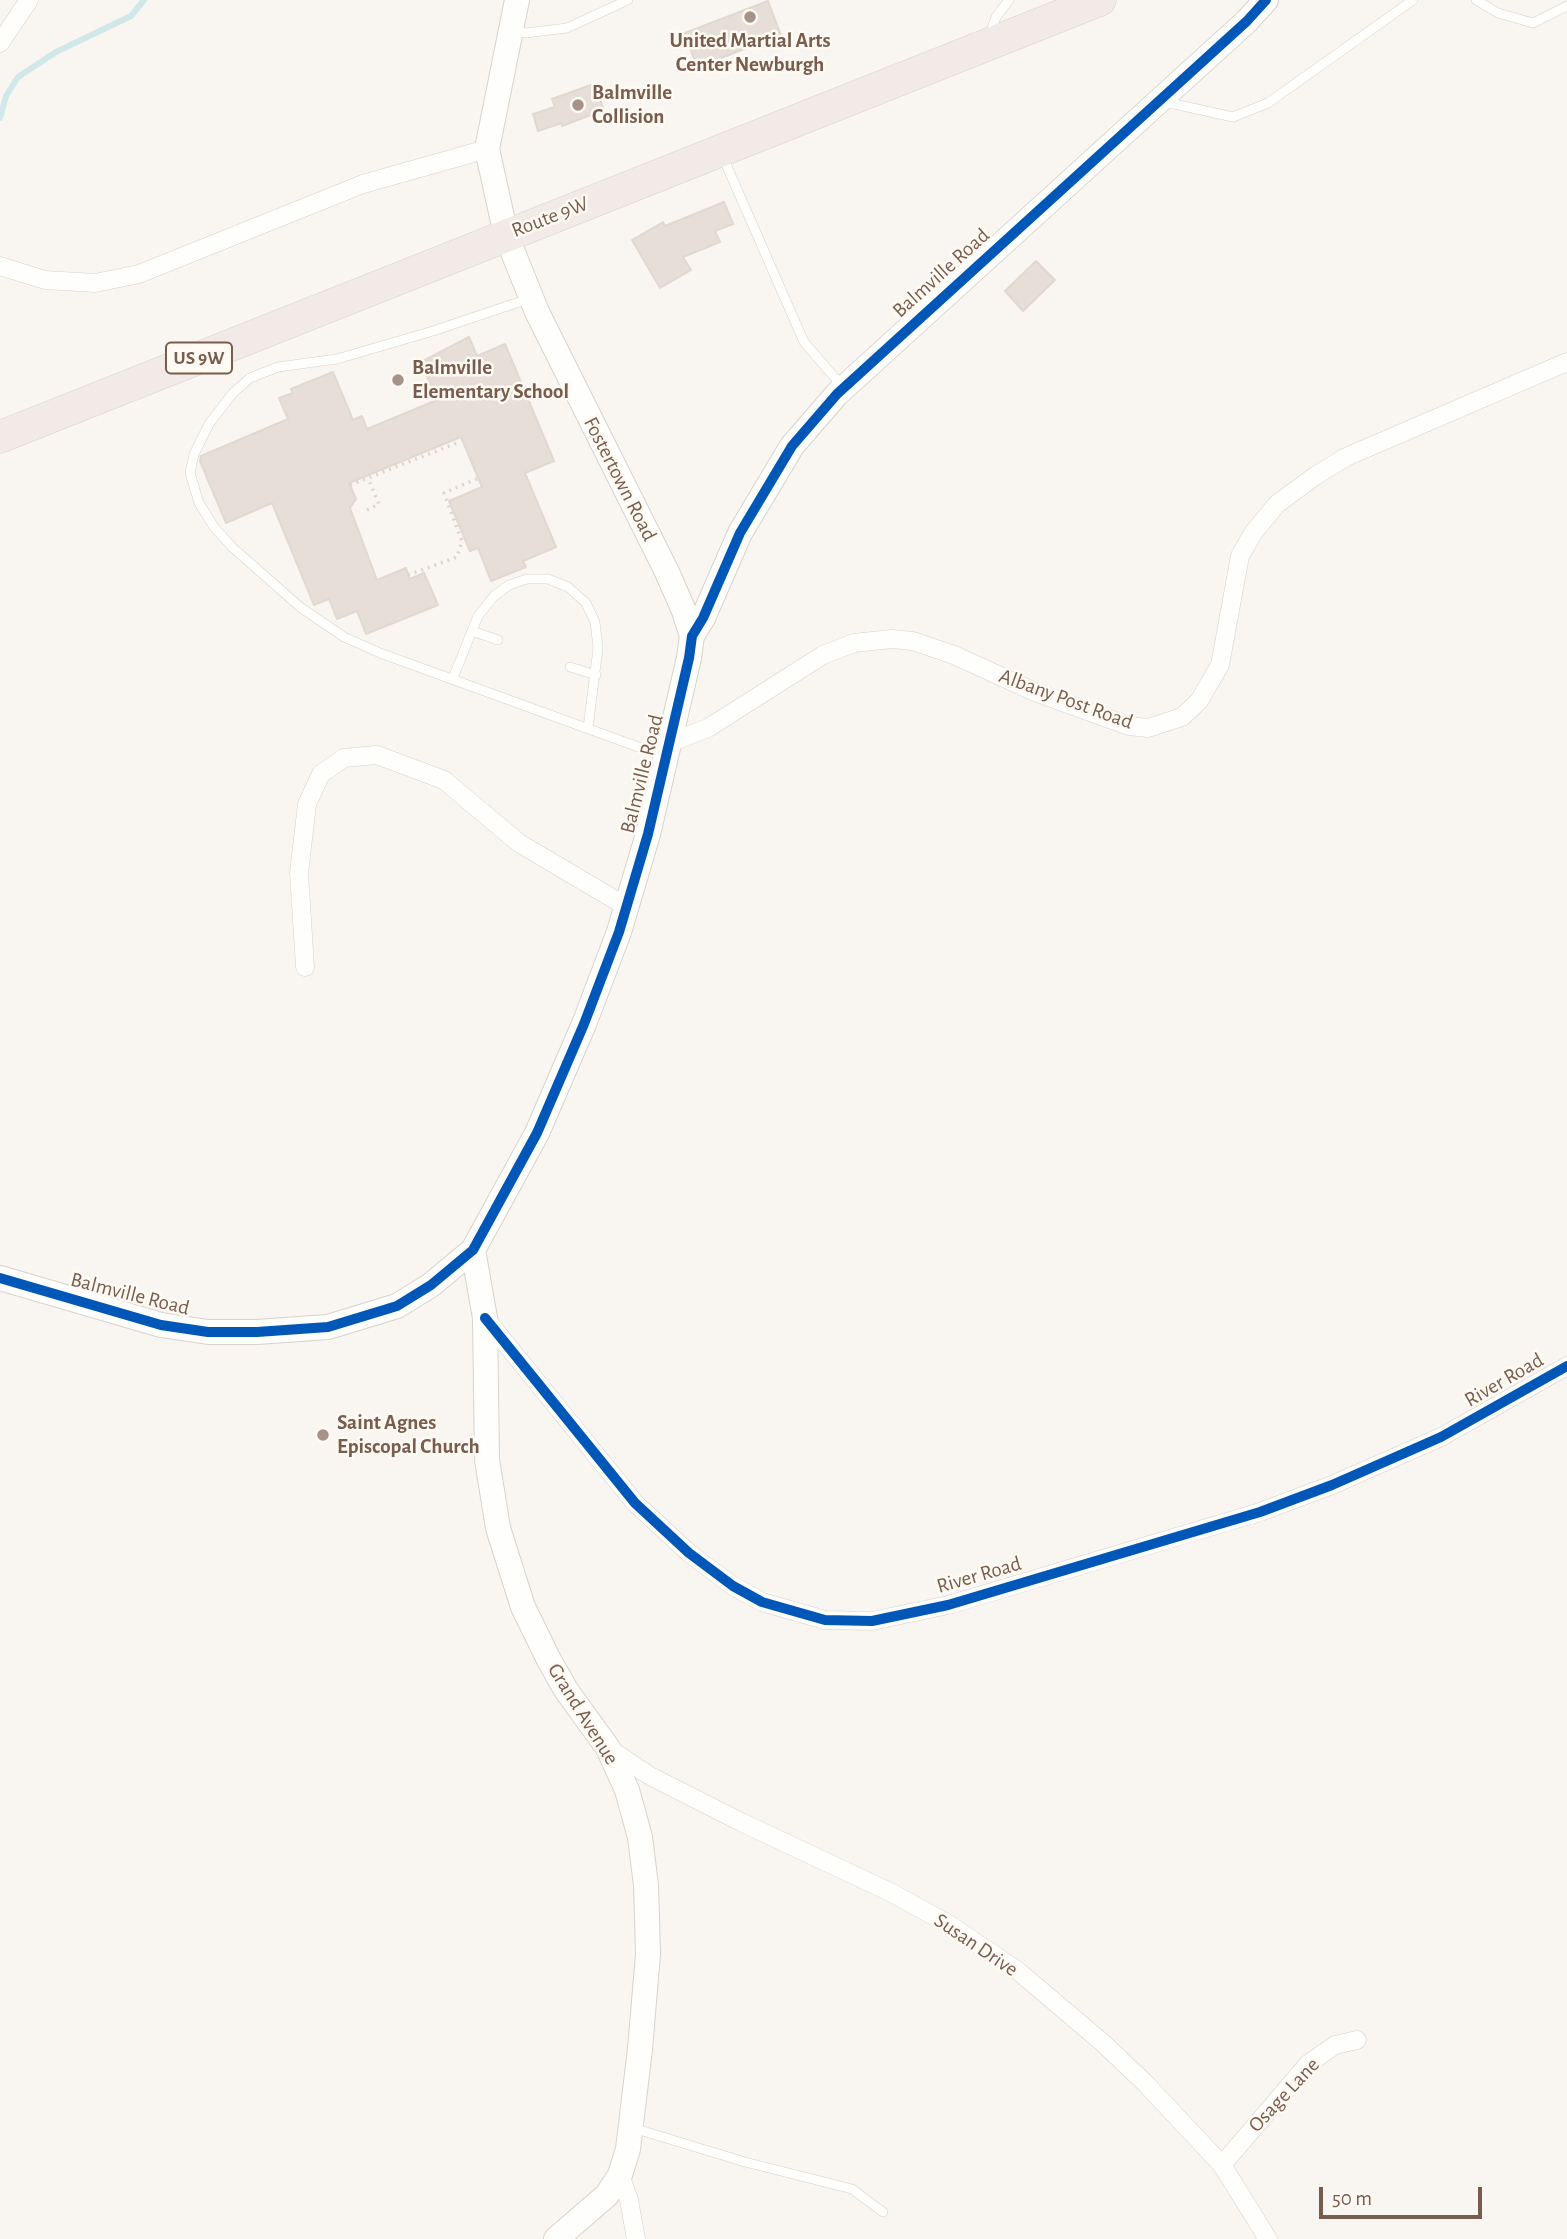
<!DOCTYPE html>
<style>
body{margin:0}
#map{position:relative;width:1567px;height:2239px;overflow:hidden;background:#f9f5f0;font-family:"Alegreya Sans",sans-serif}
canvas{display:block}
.scale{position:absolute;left:1319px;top:2187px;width:163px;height:32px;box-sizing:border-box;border:4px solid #7a5c4d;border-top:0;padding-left:9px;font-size:21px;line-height:24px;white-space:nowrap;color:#7a5c4d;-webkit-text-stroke:5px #fffaf3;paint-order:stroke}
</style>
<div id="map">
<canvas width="1567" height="2239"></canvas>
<div class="scale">50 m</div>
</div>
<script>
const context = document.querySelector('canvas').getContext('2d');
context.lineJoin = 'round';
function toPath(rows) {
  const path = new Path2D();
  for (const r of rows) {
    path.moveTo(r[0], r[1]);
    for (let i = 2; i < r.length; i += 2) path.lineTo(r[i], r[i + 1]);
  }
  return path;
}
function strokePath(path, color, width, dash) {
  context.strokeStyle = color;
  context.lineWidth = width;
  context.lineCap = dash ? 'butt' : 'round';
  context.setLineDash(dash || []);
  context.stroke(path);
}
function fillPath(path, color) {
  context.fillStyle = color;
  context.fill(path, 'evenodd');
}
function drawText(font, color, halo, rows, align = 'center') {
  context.font = font + ' "Alegreya Sans",sans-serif';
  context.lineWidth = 5;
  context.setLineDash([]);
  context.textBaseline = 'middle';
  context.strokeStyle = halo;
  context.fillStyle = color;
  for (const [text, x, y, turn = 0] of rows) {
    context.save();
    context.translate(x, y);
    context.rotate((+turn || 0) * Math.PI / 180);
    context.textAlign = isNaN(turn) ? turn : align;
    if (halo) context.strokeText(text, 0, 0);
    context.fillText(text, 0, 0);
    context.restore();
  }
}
strokePath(toPath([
 [0,118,6,96,18,77,56,52,131,16,144,0]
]), '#d0e8ea', 6);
const building = toPath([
 [768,1,781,35,705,64,694,59,685,33,768,1],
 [594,84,604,110,562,126,562,123,538,131,533,114,555,107,552,99,594,84],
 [724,202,733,224,715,231,720,242,683,257,691,270,660,288,632,240,663,222,665,226,724,202],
 [1036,261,1055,280,1023,311,1005,291,1036,261],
 [469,337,477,356,505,344,554,461,525,473,556,547,523,561,526,567,491,581,478,548,470,551,449,501,482,487,461,437,349,483,356,499,350,508,377,580,406,568,410,579,424,573,438,605,366,634,357,611,337,619,329,599,314,605,272,503,226,523,200,461,201,456,288,419,279,398,293,393,291,389,333,372,353,420,362,416,367,429,437,400,421,362,469,337]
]);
fillPath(building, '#e6ded7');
strokePath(building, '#e2d8d2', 2);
const lane = toPath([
 [1476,0,1498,13,1533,23,1567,6],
 [514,31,526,33,567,28,628,0],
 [990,34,996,17,1009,0],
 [1165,102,1233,117,1268,103,1413,0],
 [722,155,804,342,842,386],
 [531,298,433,331,337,359,278,367,250,378,233,393,209,424,194,454,190,473,199,503,214,527,232,547,300,607,344,637,380,653,663,756],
 [472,631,498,640],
 [570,667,596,675],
 [453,678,478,616,494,596,509,585,527,579,548,579,568,587,586,603,595,622,598,648,588,728],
 [633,2128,745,2162,852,2189,883,2212]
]);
const street = toPath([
 [0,43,29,0],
 [0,266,45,280,95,283,139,274,363,184,487,149],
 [669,743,708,728,823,655,854,643,892,639,913,641,954,655,1035,692,1129,726,1148,728,1182,717,1199,701,1220,665,1240,556,1253,533,1277,504,1315,476,1346,457,1567,362],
 [305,967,299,873,307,804,321,774,344,758,377,755,444,780,519,843,627,907],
 [485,1318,635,1503,689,1553,733,1586,762,1602,825,1620,872,1621,948,1605,1260,1512,1332,1485,1441,1437,1567,1366],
 [608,1748,650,1776,741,1822,892,1893,950,1925,1018,1971,1103,2043,1145,2083,1222,2165,1268,2239],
 [1222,2165,1308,2064,1335,2045,1357,2040],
 [620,2175,629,2200,636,2239]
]);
const secondary = toPath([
 [517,0,487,149,506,235,537,312,667,572,684,611,692,636],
 [473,1250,485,1318,487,1460,498,1528,523,1607,549,1660,566,1690,608,1748,627,1790,640,1837,646,1885,648,1954,640,2049,628,2149,620,2175,607,2195,556,2239],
 [0,1278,161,1325,208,1332,257,1332,328,1327,397,1306,431,1285,473,1250,537,1133,584,1024,619,932,648,834,689,658,692,636,703,618,740,533,792,446,837,394,1247,21,1266,0]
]);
const highway = toPath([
 [0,437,1100,0]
]);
strokePath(lane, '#d7d1cb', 10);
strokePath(street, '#d7d1cb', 19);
strokePath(secondary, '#d9d2cb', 26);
strokePath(highway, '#dad1cc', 33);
strokePath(toPath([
 [350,485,457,443],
 [367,510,379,504,368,478],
 [408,575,457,557,462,541,444,493,479,478]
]), '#dcd5d0', 3.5, [2, 5]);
strokePath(lane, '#fefefd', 9);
strokePath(street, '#fefefd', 18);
strokePath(secondary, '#fefefd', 24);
strokePath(highway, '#f2eae7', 32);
strokePath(toPath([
 [0,1278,161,1325,208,1332,257,1332,328,1327,397,1306,431,1285,473,1250,537,1133,584,1024,619,932,648,834,689,658,692,636,703,618,740,533,792,446,837,394,1247,21,1266,0],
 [485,1318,635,1503,689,1553,733,1586,762,1602,825,1620,872,1621,948,1605,1260,1512,1332,1485,1441,1437,1567,1366]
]), '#0057b8', 10);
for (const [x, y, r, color] of [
 [750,17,7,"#a69286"],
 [578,105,7,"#a69286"],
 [398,380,7,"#a69286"],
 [323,1435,7,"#a69286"]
]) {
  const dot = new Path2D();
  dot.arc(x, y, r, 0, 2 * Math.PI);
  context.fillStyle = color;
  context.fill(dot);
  strokePath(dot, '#fffaf3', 2.5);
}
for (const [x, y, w] of [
 [199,358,66]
]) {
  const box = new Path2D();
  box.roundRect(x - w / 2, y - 15.5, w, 31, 5);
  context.fillStyle = '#fffaf3';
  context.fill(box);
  strokePath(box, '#7a5c4d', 2);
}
drawText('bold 19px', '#7a5c4d', null, [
 ["US 9W",199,358]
]);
drawText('bold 21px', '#7a5c4d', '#fffaf3', [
 ["United Martial Arts",750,41,"center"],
 ["Center Newburgh",750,65,"center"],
 ["Balmville",592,93],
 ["Collision",592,117],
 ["Balmville",412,368],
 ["Elementary School",412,392],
 ["Saint Agnes",337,1423],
 ["Episcopal Church",337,1447]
], 'left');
drawText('21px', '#7a5c4d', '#fffaf3', [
 ["Route 9W",550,217,-21],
 ["Balmville Road",941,273,-42],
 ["Fostertown Road",620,479,63],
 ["Albany Post Road",1066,699,20],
 ["Balmville Road",642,774,-76],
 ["Balmville Road",130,1294,14],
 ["River Road",1504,1380,-30],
 ["River Road",979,1575,-16],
 ["Grand Avenue",583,1714,58],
 ["Susan Drive",976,1945,34],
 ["Osage Lane",1284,2095,-47]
]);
</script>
